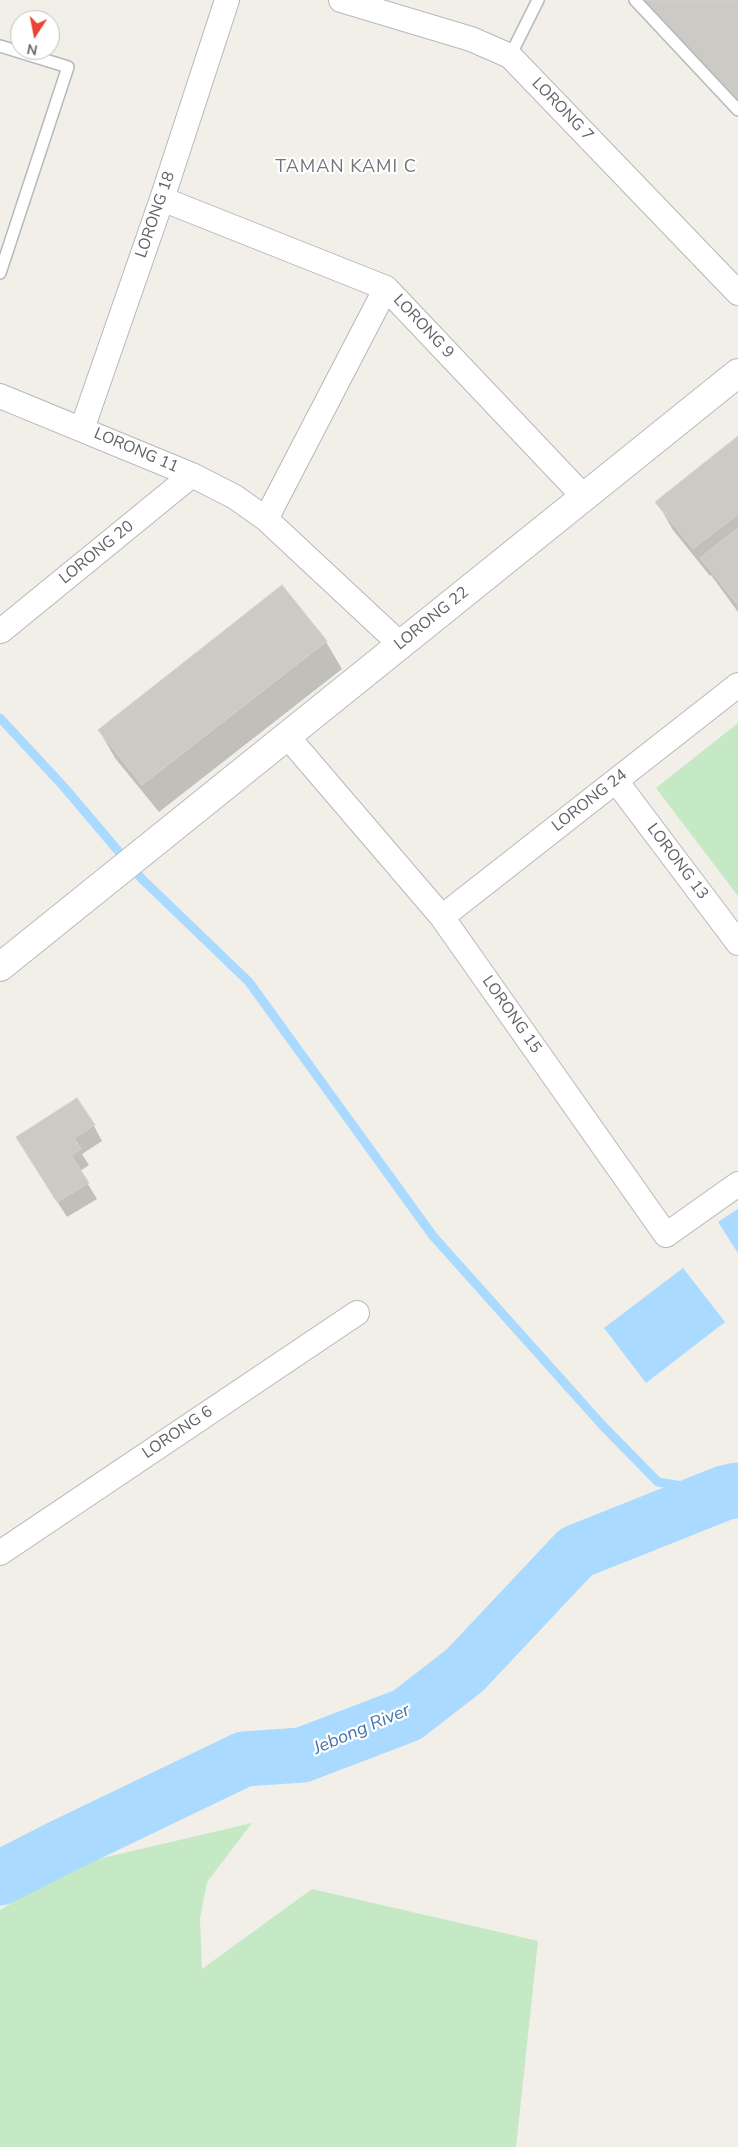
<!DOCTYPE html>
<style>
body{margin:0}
#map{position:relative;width:738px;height:2147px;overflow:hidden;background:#f1efe8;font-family:"Nunito Sans",sans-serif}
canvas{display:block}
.north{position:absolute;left:10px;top:10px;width:50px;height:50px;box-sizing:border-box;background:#fff;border:1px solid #bfc1c3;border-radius:50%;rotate:191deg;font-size:14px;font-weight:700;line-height:20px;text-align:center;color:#5f6368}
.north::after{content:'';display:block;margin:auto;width:18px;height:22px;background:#ea4335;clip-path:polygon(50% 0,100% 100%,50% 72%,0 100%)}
</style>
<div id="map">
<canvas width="738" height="2147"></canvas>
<div class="north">N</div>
</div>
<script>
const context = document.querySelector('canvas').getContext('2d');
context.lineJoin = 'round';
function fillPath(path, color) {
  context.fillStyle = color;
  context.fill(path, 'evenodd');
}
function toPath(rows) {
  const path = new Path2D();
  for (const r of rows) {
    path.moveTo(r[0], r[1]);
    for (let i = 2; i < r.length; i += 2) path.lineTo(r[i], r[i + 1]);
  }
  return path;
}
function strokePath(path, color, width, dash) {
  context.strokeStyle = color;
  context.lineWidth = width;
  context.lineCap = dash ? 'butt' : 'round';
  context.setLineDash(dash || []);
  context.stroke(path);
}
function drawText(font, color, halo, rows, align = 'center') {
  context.font = font + ' "Nunito Sans",sans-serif';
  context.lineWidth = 4.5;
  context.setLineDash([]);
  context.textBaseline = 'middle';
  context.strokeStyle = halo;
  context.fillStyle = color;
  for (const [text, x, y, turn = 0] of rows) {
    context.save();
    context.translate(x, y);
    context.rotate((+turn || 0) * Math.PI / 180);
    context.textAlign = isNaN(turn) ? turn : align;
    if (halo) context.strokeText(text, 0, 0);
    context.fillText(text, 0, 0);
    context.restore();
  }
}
fillPath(toPath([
 [738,723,738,896,656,788],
 [252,1823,207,1882,200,1918,202,1969,312,1889,538,1941,516,2147,0,2147,0,1910,77,1864]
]), '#c5e8c5');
fillPath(toPath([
 [738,1209,738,1253,718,1222],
 [683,1268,725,1322,646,1383,604,1328]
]), '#aadaff');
fillPath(toPath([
 [738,438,738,612,711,575,710,576,673,530,657,502],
 [326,642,342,669,159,812,115,758,99,730],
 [94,1126,102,1141,82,1154,89,1165,80,1171,97,1199,67,1217,26,1152]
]), '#0003');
strokePath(toPath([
 [0,718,64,787,142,879,249,982,433,1236,603,1426,658,1482,724,1493]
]), '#aadaff', 9);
strokePath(toPath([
 [0,1878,61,1847,244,1759,302,1755,407,1715,465,1670,576,1552,724,1493,738,1490]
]), '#aadaff', 55);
const building = toPath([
 [642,0,738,0,738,102,642,0],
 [738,436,738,514,693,549,655,502,738,436],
 [738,528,738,605,700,558,738,528],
 [282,585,327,641,142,785,98,730,282,585],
 [77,1098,95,1125,74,1138,81,1149,71,1155,89,1183,57,1202,16,1137,77,1098]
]);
fillPath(building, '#cccac5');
strokePath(building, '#d6d1c6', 1);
const lane = toPath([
 [635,0,738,110],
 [0,46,68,67,0,273],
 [510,56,538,0]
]);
const street = toPath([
 [341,0,471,39,510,56,738,293],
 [162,199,386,288,584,497],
 [0,396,192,475,235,497,266,519,401,645],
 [82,429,162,199,227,0],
 [266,519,386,288],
 [1,631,192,475],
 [287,736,442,917,666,1235,738,1184],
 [616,781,738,943],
 [442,917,738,685],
 [0,1553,357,1313]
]);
const secondary = toPath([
 [0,967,738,373]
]);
strokePath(lane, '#b5b8bc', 14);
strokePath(street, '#b5b8bc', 26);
strokePath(secondary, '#b6babf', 30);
strokePath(lane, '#fff', 11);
strokePath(street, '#fff', 24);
strokePath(secondary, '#fff', 28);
drawText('16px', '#5f6368', '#fff', [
 ["LORONG 7",562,110,46],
 ["LORONG 18",156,215,-71],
 ["LORONG 9",423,327,47],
 ["LORONG 11",136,451,23],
 ["LORONG 20",97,553,-39],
 ["LORONG 22",432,619,-39],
 ["LORONG 24",590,801,-38],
 ["LORONG 13",677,862,53],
 ["LORONG 15",511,1015,55],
 ["LORONG 6",178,1433,-34]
]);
context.letterSpacing = '1px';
drawText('18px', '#70757a', '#fff', [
 ["TAMAN KAMI C",346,168]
]);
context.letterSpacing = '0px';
drawText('italic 18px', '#4174aa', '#fff', [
 ["Jebong River",362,1730,-23]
]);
</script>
